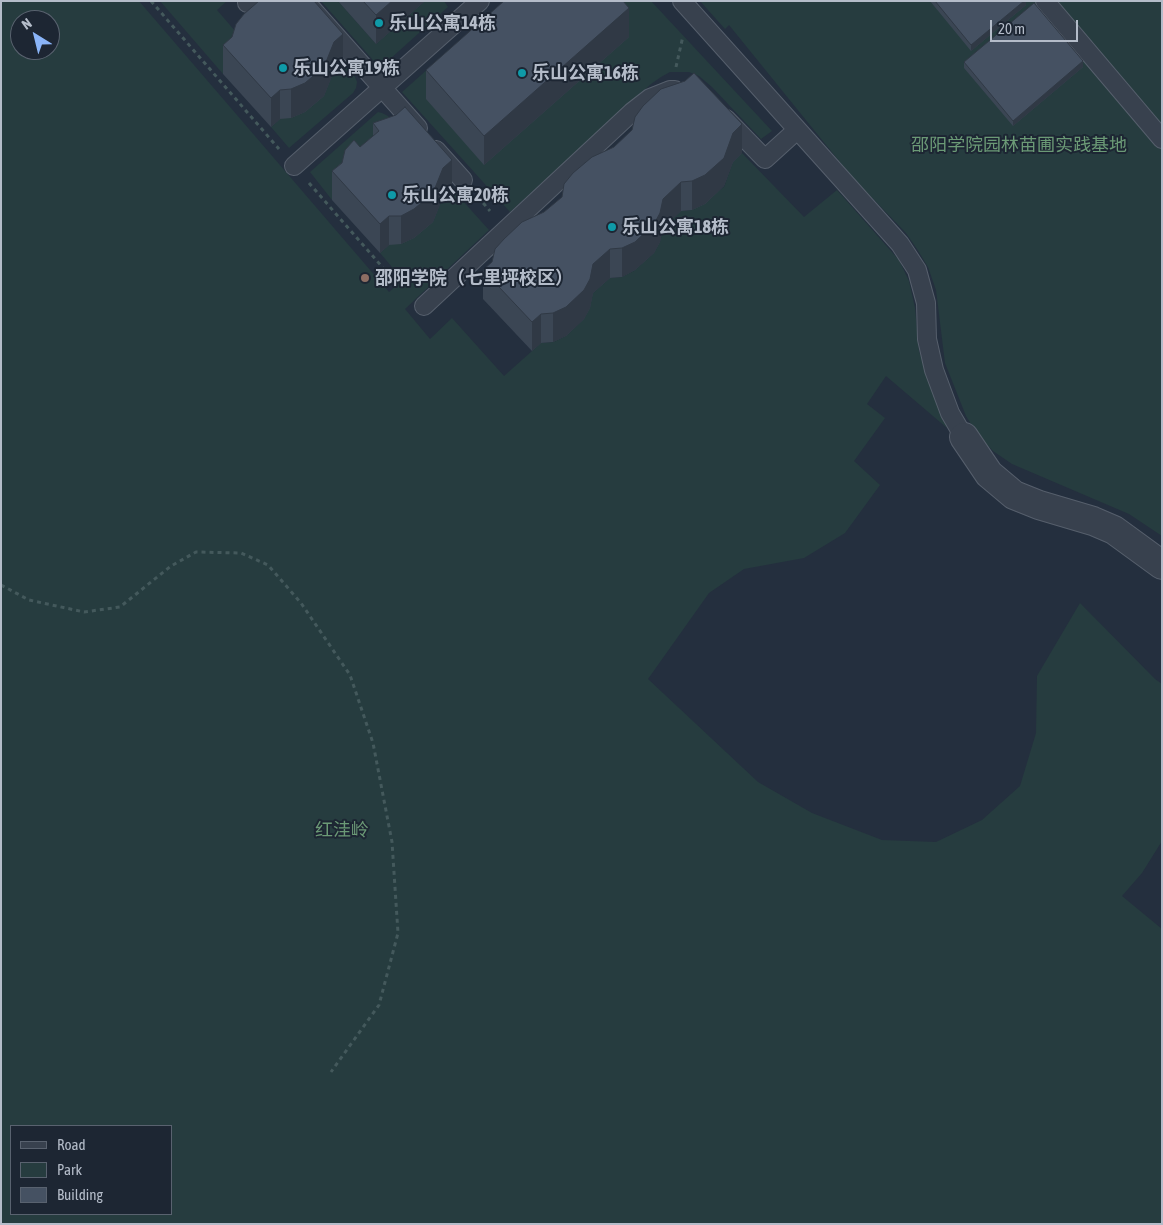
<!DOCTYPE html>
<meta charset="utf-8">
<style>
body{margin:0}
#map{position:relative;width:1163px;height:1225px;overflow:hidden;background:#242f3e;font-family:"Asap Condensed",sans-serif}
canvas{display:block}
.frame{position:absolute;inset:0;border:2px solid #b4bcc9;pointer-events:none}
.legend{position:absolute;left:10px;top:1125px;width:162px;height:90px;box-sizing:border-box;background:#1d2633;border:1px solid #59626f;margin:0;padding:6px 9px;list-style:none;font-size:15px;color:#b4bcc9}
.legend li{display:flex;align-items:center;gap:10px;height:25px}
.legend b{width:25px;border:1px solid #59626f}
.north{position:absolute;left:10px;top:10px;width:50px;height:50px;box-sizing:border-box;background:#1d2633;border:1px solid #59626f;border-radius:50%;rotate:324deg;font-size:14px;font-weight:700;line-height:20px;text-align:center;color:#b4bcc9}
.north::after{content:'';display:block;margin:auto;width:18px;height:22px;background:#8ab4f8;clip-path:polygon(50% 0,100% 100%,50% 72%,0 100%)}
.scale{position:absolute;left:990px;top:20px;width:88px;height:22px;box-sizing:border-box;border:2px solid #b4bcc9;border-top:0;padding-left:6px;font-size:15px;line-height:18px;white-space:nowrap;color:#b4bcc9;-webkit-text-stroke:4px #1d2633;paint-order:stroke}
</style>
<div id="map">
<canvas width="1163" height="1225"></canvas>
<div class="frame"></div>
<ul class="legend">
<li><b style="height:6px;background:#38414e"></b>Road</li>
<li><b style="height:14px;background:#263c3f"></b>Park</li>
<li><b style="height:14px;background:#455162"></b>Building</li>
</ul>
<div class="north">N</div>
<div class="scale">20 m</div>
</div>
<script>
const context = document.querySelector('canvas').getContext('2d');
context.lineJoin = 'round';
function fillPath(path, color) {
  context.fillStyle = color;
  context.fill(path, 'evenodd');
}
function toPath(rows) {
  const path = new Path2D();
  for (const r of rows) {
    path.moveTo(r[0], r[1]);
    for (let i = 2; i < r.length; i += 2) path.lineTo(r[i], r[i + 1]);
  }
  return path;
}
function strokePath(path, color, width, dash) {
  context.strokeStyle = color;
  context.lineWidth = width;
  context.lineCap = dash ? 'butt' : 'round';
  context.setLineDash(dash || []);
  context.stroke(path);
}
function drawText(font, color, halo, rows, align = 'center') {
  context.font = font + ' "Asap Condensed","Noto Sans SC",sans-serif';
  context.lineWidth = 4;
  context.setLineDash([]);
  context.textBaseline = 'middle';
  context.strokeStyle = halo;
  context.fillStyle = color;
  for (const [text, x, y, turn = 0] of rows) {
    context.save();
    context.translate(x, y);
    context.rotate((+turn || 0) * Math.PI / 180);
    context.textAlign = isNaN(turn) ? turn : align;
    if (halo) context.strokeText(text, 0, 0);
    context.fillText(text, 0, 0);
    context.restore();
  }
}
fillPath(toPath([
 [1,1,139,1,389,292,403,280,380,253,389,245,433,222,443,197,452,189,489,230,405,309,430,339,452,318,504,376,541,343,553,342,566,336,584,319,590,307,593,293,610,278,622,277,635,270,654,253,660,242,663,228,681,211,692,210,724,187,733,162,742,153,804,217,837,190,899,260,909,281,915,308,919,351,947,428,886,376,867,404,885,418,854,461,880,485,845,533,804,558,744,569,709,593,648,679,758,782,812,813,882,840,936,842,982,820,1020,786,1036,733,1037,676,1080,603,1155,679,1162,684,1162,841,1142,873,1122,896,1162,929,1162,1224,1,1224],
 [20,20,50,20,50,50,20,50],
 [11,1126,171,1126,171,1214,11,1214],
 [160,1,227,1,217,10,236,32,223,74],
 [321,1,338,1,376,44,425,1,444,1,448,7,380,68],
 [597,1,651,1,772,131,761,139,712,87,699,76,689,72,670,72,661,77,651,84,510,212,402,92,466,35],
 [700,1,1162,1,1162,536,1129,514,1012,464,993,451,978,435,966,416,945,363,936,290,928,267,917,249,906,233,852,177,729,25,725,29],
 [343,63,355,77,357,82,356,88,353,93,289,148,271,127,280,119,324,96,334,71],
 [378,112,382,113,388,116,405,136,332,200,310,172]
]), '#263c3f');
const lane = toPath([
 [305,1,418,128],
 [682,1,900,244,917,270,926,303,927,339,934,370,950,413,964,437],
 [1045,1,1162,139],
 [247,3,249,1],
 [726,119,765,159,797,130],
 [436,150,463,180],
 [294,166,480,1],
 [424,306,632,112,650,98,670,90,675,90]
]);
const street = toPath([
 [964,437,989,474,1014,495,1039,505,1093,521,1114,530,1162,565]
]);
strokePath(lane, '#565f6c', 20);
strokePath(street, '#565f6c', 30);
strokePath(toPath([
 [151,1,279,149],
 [676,67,683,36],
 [309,183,391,277],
 [478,197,490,211],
 [1,585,29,600,84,612,120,607,171,566,196,552,241,553,268,565,301,603,350,675,373,743,392,842,398,933,379,1005,331,1072]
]), '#44595c', 3, [4, 4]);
strokePath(lane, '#38414e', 18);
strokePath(street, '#38414e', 28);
fillPath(toPath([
 [338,1,425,1,376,44],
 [930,1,1026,1,1026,5,971,51],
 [629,37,484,165,426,99,426,70],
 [223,45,343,63,334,71,324,96,305,112,291,118,280,119,271,127,223,74],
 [964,62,1083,67,1013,126,964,68],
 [373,123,452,189,443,197,433,222,414,238,401,244,389,245,380,253,332,200,332,171,373,136],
 [742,153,733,162,724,186,705,204,692,210,681,211,663,228,660,242,654,253,635,270,622,277,610,278,593,293,590,308,584,319,566,336,553,342,541,343,532,351,483,299,483,270]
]), '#3b4654');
fillPath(toPath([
 [392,1,425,1,376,44,376,15],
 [1024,1,1026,1,1026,5,971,51,971,45],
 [629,8,629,37,484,165,484,136],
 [343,34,343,63,334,71,324,96,305,112,291,118,291,89,334,42],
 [1083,61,1083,67,1013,126,1013,121],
 [280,90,280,119,271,127,271,98],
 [742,124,742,153,733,162,724,186,705,204,692,210,692,181,733,133],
 [452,160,452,189,443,197,433,222,414,238,401,244,401,216,443,168],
 [681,182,681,211,663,228,660,242,654,253,635,270,622,277,622,248,663,199],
 [389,216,389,245,380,253,380,224],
 [610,249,610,278,593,293,590,308,584,319,566,336,553,342,553,313,593,264],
 [541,314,541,343,532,351,532,322]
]), '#303945');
const building = toPath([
 [259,1,314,1,343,34,334,42,324,67,305,83,291,89,280,90,271,98,223,45,232,37,236,24,244,14,259,1],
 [363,1,392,1,376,15,363,1],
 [504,1,623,1,629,8,484,136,426,70,504,1],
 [935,1,1024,1,971,45,935,1],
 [1034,3,1083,61,1013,121,964,62,1034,3],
 [694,73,742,124,733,133,724,158,705,175,692,181,681,182,663,199,660,213,654,224,635,242,622,248,610,249,593,264,590,279,584,290,566,307,553,313,541,314,532,322,483,270,492,262,495,249,504,239,522,222,544,212,562,197,564,184,573,173,592,157,614,147,632,130,635,117,643,106,661,89,685,81,694,73],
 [405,107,452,160,443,168,433,193,414,209,401,216,389,216,380,224,332,171,342,163,345,150,354,140,360,147,379,131,373,123,396,115,405,107]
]);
fillPath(building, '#455162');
strokePath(building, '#303945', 1);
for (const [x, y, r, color] of [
 [379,23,5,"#0f9aa8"],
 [283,68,5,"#0f9aa8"],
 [522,73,5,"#0f9aa8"],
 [392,195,5,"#0f9aa8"],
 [612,227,5,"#0f9aa8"],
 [365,278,5,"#8d6e63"]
]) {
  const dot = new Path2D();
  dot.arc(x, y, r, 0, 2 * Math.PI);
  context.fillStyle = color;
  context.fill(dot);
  strokePath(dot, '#1d2633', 2);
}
drawText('bold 18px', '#b4bcc9', '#1d2633', [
 ["乐山公寓14栋",389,23],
 ["乐山公寓19栋",293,68],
 ["乐山公寓16栋",532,73],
 ["乐山公寓20栋",402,195],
 ["乐山公寓18栋",622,227],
 ["邵阳学院（七里坪校区）",375,278]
], 'left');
drawText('18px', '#6b9a76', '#1d2633', [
 ["邵阳学院园林苗圃实践基地",1019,145],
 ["红洼岭",342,830]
]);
</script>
